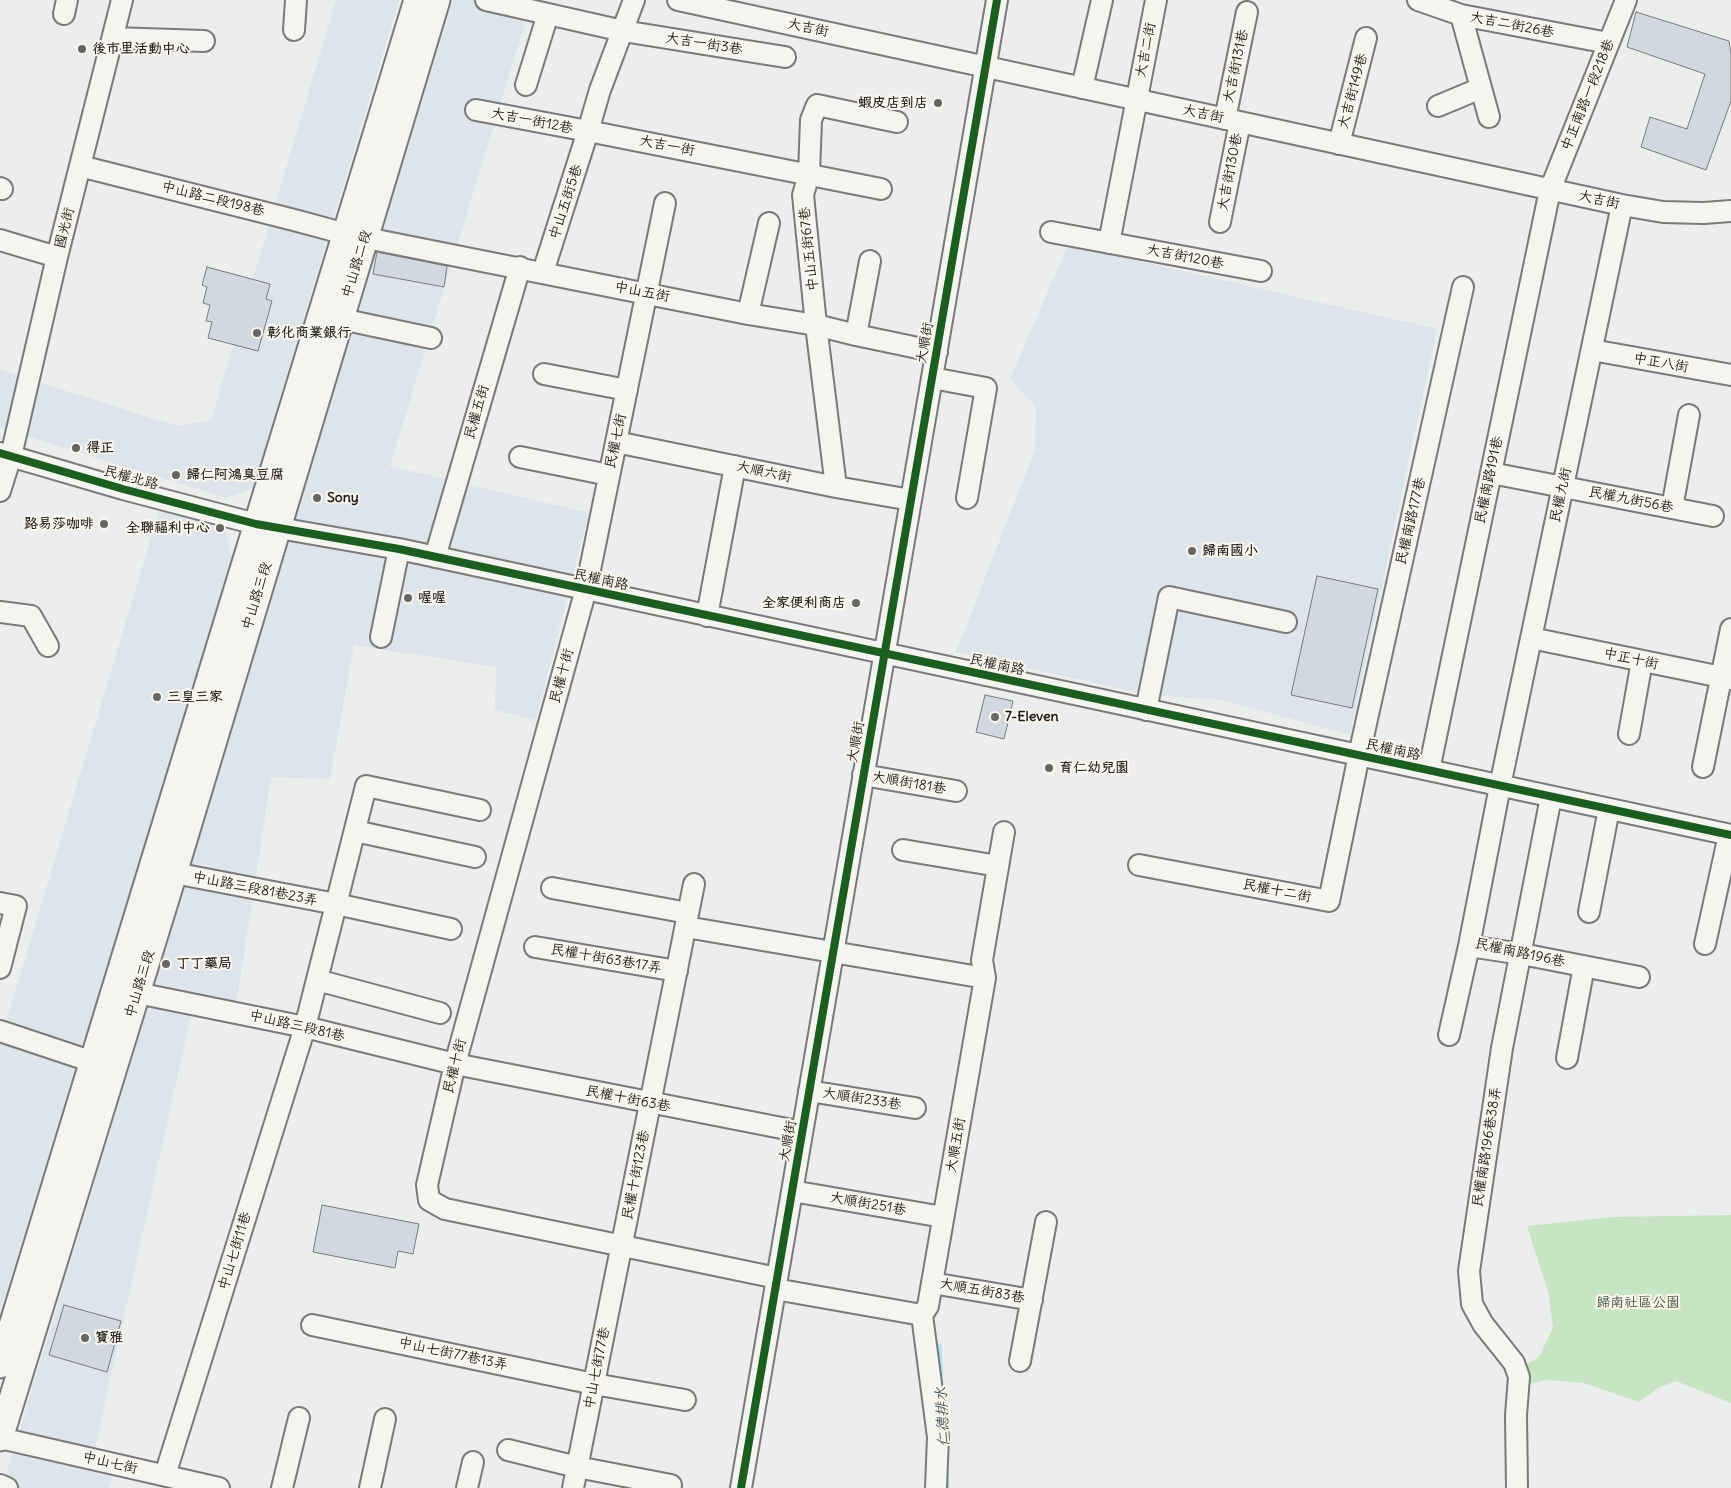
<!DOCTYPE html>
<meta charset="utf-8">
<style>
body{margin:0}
canvas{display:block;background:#eceded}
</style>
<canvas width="1731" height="1488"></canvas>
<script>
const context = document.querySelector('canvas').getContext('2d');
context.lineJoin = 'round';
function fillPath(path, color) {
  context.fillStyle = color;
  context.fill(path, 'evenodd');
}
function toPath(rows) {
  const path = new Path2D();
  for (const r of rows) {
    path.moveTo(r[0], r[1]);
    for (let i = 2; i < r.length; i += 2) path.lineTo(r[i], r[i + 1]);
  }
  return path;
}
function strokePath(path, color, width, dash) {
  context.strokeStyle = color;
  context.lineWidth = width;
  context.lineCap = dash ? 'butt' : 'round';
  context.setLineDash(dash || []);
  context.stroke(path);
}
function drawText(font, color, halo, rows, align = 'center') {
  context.font = font + ' Delius,"LXGW WenKai TC",sans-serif';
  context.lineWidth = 4;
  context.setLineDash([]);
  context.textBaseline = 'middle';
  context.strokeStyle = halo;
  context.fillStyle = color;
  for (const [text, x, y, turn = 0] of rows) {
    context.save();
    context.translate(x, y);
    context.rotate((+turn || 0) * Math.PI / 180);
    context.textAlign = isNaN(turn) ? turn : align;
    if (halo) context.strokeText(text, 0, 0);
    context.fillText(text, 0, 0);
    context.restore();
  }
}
fillPath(toPath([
 [336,0,399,0,253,488,226,498,0,428,0,370,177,426,211,420],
 [453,0,532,0,390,466,589,513,536,720,495,710,496,667,354,645,330,779,271,777,235,1013,193,1006,94,1453,119,1457,109,1488,2,1488],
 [1068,245,1437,329,1350,735,1222,700,1148,695,956,652,1035,450,1036,407,1010,379],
 [160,508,224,527,233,560,0,1311,0,1042]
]), '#dde4eb');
fillPath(toPath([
 [1731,1215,1731,1403,1676,1381,1658,1388,1639,1402,1584,1383,1546,1380,1525,1385,1524,1366,1539,1357,1553,1328,1549,1295,1527,1226,1613,1217]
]), '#c8e5c3');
strokePath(toPath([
 [939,1346,941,1388],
 [946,1474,947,1488]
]), '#abe1ee', 5);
const building = toPath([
 [1636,12,1729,41,1731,55,1731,101,1706,170,1641,147,1650,117,1687,129,1705,74,1627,47,1636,12],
 [377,252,447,266,444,287,373,274,377,252],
 [207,267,270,284,266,299,272,301,258,351,208,338,212,322,206,321,210,305,203,303,207,287,202,285,207,267],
 [1317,576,1378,589,1352,708,1291,695,1317,576],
 [985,695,1013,701,1004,739,976,732,985,695],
 [322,1205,419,1224,413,1254,398,1251,395,1268,313,1252,322,1205],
 [64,1305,121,1321,107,1372,49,1355,64,1305]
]);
fillPath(building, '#d2d8e1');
strokePath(building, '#7a7a7a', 1);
const minor = toPath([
 [486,0,623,31,785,57],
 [634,0,600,90,588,131,881,189],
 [678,0,1622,205,1663,212,1704,213,1731,211],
 [1418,0,1461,15,1608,43],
 [64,14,67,0],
 [1461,15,1489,117],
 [294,30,296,0],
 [113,38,204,41],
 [526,85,548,14],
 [1082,88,1102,0],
 [1438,106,1481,88],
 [476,110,588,131,543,272],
 [1225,119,1247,12],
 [1339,144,1366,38],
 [80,166,294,220,346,234,748,314,816,325,856,335,937,352],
 [0,188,2,189],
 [665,203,586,589,455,1064,427,1185,429,1200,445,1209,777,1278],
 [1622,205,1500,786,1469,946,1522,954,1639,977],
 [1220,222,1240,122],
 [1051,232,1261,271],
 [0,240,57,257],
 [1109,243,1156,0],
 [748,314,769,223],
 [341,319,431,338],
 [856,335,870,261],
 [1592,350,1731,375],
 [544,374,627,390],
 [932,378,986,388,967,498],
 [616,442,836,487,911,500],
 [0,453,123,489,256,524,399,549,1731,835],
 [520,457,609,475],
 [1491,473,1713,516],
 [836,487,816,325,803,195,809,174,811,120,817,105,897,122],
 [0,491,11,456,57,257,122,0],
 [1672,508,1689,415],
 [435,557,520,267],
 [0,612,31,616,48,646],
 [707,616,735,466],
 [381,637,399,549],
 [1531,638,1731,679],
 [1146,710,1169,597,1286,622],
 [1629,734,1642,661],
 [1703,767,1731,629],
 [1429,770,1550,190,1626,0],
 [863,775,956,791],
 [355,831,475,857],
 [903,850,998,866],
 [1139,865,1329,901,1359,755,1463,287],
 [174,873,336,904,451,929],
 [552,888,688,913],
 [0,903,16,906,0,968],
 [1589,912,1609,809],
 [686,927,985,978,928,1306,922,1315,775,1289],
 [1705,944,1729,835],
 [535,947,677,971],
 [985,978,982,960,1004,832],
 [317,980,440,1013],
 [137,993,305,1027,455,1064,802,1132],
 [0,1031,93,1062],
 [1449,1035,1469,946],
 [1567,1058,1584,966],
 [809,1091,915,1108],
 [792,1191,943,1217],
 [932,1283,1032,1300],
 [922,1315,938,1437,936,1488],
 [312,1325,594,1384,685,1400],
 [1020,1361,1046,1222],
 [0,1438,219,1488],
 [508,1450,577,1467,671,1485],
 [165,1475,305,1027,366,786,480,810],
 [0,1485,7,1488],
 [282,1488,299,1418],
 [370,1488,385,1419],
 [467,1488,473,1462],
 [573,1488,694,884],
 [741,1488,997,0],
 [1517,1488,1516,1415,1519,1377,1514,1363,1483,1324,1472,1304,1469,1271,1502,1048,1551,797]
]);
const major = toPath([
 [0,1365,417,0],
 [0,1438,174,873,437,0]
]);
strokePath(minor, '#7a7a7a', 24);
strokePath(major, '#7a7a7a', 29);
strokePath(minor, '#f4f4f0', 20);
strokePath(major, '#f4f4f0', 25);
strokePath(toPath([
 [0,453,123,489,256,524,399,549,1731,835],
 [741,1488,997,0]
]), '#1b5e20', 8);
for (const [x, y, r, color] of [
 [82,49,5,"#656565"],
 [938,103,5,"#656565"],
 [257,333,5,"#656565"],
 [76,448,5,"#656565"],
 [176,475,5,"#656565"],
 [317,498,5,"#656565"],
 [104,524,5,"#656565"],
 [220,528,5,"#656565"],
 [1192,551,5,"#656565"],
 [408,598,5,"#656565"],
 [856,603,5,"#656565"],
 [157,697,5,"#656565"],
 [995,717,5,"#656565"],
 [1049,768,5,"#656565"],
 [166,964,5,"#656565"],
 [85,1338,5,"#656565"]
]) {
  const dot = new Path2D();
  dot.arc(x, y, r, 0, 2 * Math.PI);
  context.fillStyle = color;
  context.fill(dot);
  strokePath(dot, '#fbf7ec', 2);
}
drawText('14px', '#1c1c1c', '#fbf7ec', [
 ["大吉二街26巷",1512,25,11],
 ["大吉街",808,28,12],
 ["大吉一街3巷",704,44,9],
 ["大吉二街",1146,50,-79],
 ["大吉街131巷",1236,66,-78],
 ["大吉街149巷",1353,91,-75],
 ["中正南路一段218巷",1588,95,-68],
 ["大吉街",1203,114,12],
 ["大吉一街12巷",532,121,11],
 ["大吉一街",667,146,11],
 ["大吉街130巷",1230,172,-79],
 ["中山路二段198巷",213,199,14],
 ["大吉街",1599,200,12],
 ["中山五街5巷",566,202,-72],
 ["國光街",65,228,-76],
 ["中山五街67巷",809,249,-96],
 ["大吉街120巷",1185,257,11],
 ["中山路二段",357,264,-73],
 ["中山五街",642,292,11],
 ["大順街",925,343,-80],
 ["中正八街",1661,363,10],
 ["民權五街",477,412,-74],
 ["民權七街",616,441,-78],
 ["大順六街",764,472,12],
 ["民權北路",131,478,15],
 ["民權南路191巷",1489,480,-78],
 ["民權九街",1561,495,-78],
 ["民權九街56巷",1631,500,11],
 ["民權南路177巷",1411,521,-77],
 ["民權南路",601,580,12],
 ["中山路三段",257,596,-73],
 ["中正十街",1631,659,12],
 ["民權南路",997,665,12],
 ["民權十街",562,676,-75],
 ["大順街",856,742,-80],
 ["民權南路",1393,750,12],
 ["大順街181巷",909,783,10],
 ["中山路三段81巷23弄",255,889,11],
 ["民權十二街",1277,891,11],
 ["民權南路196巷",1520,953,12],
 ["民權十街63巷17弄",606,959,10],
 ["中山路三段",140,984,-73],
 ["中山路三段81巷",297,1026,13],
 ["民權十街",455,1066,-76],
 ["民權十街63巷",628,1099,11],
 ["大順街233巷",862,1099,9],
 ["大順街",788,1141,-80],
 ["大順五街",956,1145,-80],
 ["民權南路196巷38弄",1487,1147,-81],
 ["民權十街123巷",636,1175,-79],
 ["大順街251巷",868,1204,10],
 ["中山七街11巷",235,1251,-73],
 ["大順五街83巷",982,1291,10],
 ["中山七街77巷13弄",453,1354,12],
 ["中山七街77巷",597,1368,-79],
 ["中山七街",110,1463,13]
]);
drawText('bold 14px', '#1c1c1c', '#fbf7ec', [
 ["後市里活動中心",92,49],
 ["蝦皮店到店",928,103,"right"],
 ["彰化商業銀行",267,333],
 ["得正",86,448],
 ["歸仁阿鴻臭豆腐",186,475],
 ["Sony",327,498],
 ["路易莎咖啡",94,524,"right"],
 ["全聯福利中心",210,528,"right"],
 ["歸南國小",1202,551],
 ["喔喔",418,598],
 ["全家便利商店",846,603,"right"],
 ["三皇三家",167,697],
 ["7-Eleven",1005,717],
 ["育仁幼兒園",1059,768],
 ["丁丁藥局",176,964],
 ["寶雅",95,1338]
], 'left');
drawText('14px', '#475644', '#fbf7ec', [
 ["歸南社區公園",1638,1303]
]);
drawText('italic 15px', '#3e565b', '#fbf7ec', [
 ["仁德排水",943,1417,-93]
]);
</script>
